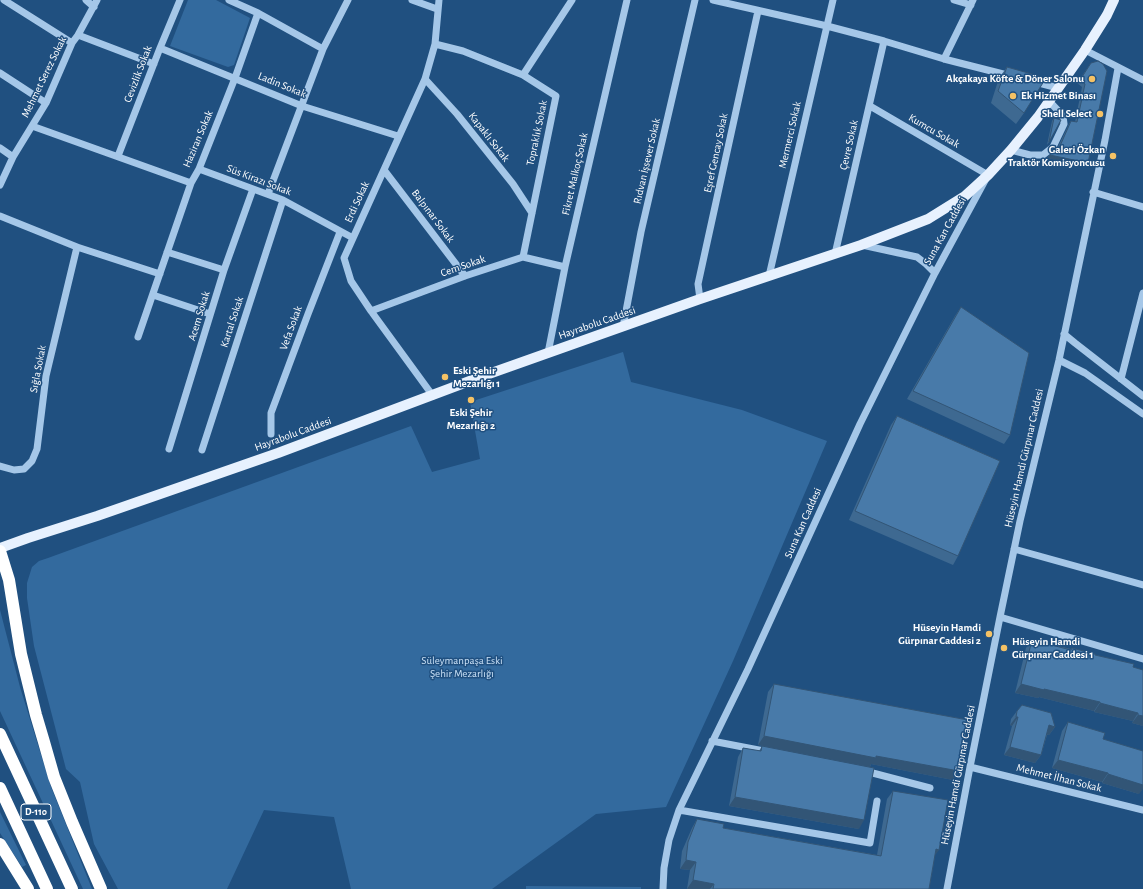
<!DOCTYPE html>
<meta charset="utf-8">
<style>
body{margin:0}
canvas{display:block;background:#205080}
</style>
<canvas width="1143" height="889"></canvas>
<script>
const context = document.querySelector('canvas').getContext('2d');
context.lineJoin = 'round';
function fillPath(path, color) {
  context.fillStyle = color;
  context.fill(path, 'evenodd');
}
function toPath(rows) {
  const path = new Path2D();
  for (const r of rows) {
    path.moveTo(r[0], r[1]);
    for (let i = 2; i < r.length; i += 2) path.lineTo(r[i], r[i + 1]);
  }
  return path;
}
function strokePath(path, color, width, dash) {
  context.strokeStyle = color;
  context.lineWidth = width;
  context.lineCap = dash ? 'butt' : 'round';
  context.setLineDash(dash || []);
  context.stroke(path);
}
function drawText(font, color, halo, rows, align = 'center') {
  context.font = font + ' "Alegreya Sans",sans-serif';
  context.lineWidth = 3;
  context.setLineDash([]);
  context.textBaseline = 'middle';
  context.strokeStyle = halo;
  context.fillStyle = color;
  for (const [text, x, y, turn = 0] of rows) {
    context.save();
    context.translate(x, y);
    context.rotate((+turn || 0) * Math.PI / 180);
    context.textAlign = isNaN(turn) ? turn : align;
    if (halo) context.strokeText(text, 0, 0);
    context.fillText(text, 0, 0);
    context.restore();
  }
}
fillPath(toPath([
 [188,0,216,0,250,18,234,65,228,67,170,46],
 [623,352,631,382,742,410,827,441,733,661,666,807,596,814,492,889,351,889,334,817,264,810,227,889,118,889,94,844,80,782,66,769,34,646,27,598,27,583,32,567,39,561,48,558,411,426,432,472,480,459,470,402],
 [0,610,20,687,51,787,92,889,83,889,0,711],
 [0,812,26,865,22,867,0,833],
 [526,886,641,887,641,889,526,889]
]), '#336a9e');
strokePath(toPath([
 [4,0,72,43],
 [86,0,94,7],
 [229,0,258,13,323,49],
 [412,0,437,9],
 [713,0,827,26,884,41,944,59,1011,76],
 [954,0,971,5],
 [78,35,154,64],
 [435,44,463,51,523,75,556,96,523,257],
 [160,48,302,106,398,136],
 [1085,50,1143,80],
 [944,59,973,0],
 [0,73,46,103],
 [523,75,572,0],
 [425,79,457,114,513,184,532,213],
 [1035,82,1058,88],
 [32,126,191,183],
 [0,148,13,157],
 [1011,150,1030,155,1043,155,1053,147,1064,124,1063,116,1049,101],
 [118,156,160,48,180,0],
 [199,169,283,200,353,238],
 [384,170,465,276],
 [0,185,13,157,46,103,72,43,78,35,97,0],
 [1093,192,1143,207],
 [268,194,323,49,348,0],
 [0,216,77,247,160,274],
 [862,245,917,257,926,264,935,273],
 [167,252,224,270],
 [835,254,884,41],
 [769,276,833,0],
 [153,295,210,314],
 [700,299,698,284,758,11],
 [371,311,465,276,523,257,565,267],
 [623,327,641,232,695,0],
 [1064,334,1075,343,1143,396],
 [138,337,191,183,199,169,235,78,258,13],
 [548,353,565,267,627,0],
 [1059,360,1085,373,1143,414],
 [1121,379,1143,293],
 [433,396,371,311,351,281,344,258,425,79,435,44,439,0],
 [271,434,271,413,308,314,340,232],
 [169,449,224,270,253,189],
 [202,450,283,200],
 [0,466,14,470,24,469,32,461,37,449,46,376,77,247],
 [1014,549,1143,585],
 [1000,617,1143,659],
 [712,741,769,752],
 [970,767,1143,810],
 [865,771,930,788],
 [679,810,870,843,877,801],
 [663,889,664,868,669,840,679,810,748,669,860,424,935,273,988,175,870,106],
 [947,889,970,767,1000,617,1020,521,1059,360,1105,140,1118,68]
]), '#a5c7e8', 7);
strokePath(toPath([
 [0,548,28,538,97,516,278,453,483,376,700,299,861,245,928,219,965,196,988,175,1011,150,1038,117,1085,50,1107,15,1114,0]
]), '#e7f1fe', 10);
strokePath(toPath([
 [0,551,9,580,21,654,36,715,44,742,54,777,72,822,101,889],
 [0,734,72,889],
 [0,788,47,889],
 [0,844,28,889]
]), '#fff', 12);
fillPath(toPath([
 [1091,63,1086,166,1047,158,1058,147,1069,124,1071,121,1075,122,1082,87,1077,83],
 [1007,67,1024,113,1016,124,991,103,999,78],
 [1054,118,1049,142,1047,145,1052,121],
 [961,307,1010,435,1004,444,907,399,955,316],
 [897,416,958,556,953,565,849,520,891,425],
 [1032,640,1071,649,1072,648,1133,667,1143,726,1132,723,1133,721,1094,712,1094,711,1039,697,1038,698,1015,693,1026,648],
 [774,684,953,780,871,764,870,767,758,745,768,692],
 [1017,711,1055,727,1049,735,1047,735,1041,755,1035,763,1004,755,1012,726,1010,725,1011,719],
 [1068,722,1103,739,1139,794,1102,783,1102,782,1052,768,1062,731],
 [762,746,859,829,729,806,738,757,743,748,759,751],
 [893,791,934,856,929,889,687,889,690,870,680,869,682,851,692,828,697,819,723,828,877,855,887,799]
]), '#3e6991');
fillPath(toPath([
 [1050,155,1088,163,1086,166,1047,158],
 [1021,684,1044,689,1100,702,1094,711,1039,697,1038,698,1015,693],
 [1100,703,1138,713,1133,721,1094,712],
 [1138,715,1143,716,1143,726,1132,723],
 [1016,717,1018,717,1012,726,1010,725],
 [1049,725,1055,727,1049,735,1043,734],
 [764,736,876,756,959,771,953,780,871,764,870,767,758,745],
 [1010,747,1041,755,1035,763,1004,755],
 [1058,760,1108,773,1102,782,1052,768],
 [1108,774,1143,785,1143,789,1139,794,1102,783],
 [735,797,864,820,859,829,729,806],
 [936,849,939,850,933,858],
 [686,860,696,862,690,870,680,869],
 [693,880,714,884,710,889,687,889]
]), '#325576');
const building = toPath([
 [1098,61,1103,64,1107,71,1088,163,1050,155,1060,146,1071,121,1077,122,1085,84,1080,80,1091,63,1098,61],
 [1007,67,1046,78,1024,113,998,91,1007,67],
 [1054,118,1061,120,1049,142,1054,118],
 [961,307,1029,353,1010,435,913,391,961,307],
 [897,416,1000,461,958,556,855,511,897,416],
 [1032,640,1071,650,1072,648,1095,654,1095,655,1134,664,1133,667,1143,670,1143,716,1138,715,1138,713,1100,703,1100,702,1044,689,1044,690,1021,684,1032,640],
 [774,684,968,720,959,771,876,756,876,758,764,736,774,684],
 [1022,705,1051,713,1055,727,1049,725,1041,755,1010,747,1018,717,1016,717,1017,711,1022,705],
 [1068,722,1105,733,1103,739,1143,751,1143,785,1108,774,1108,773,1058,760,1068,722],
 [762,746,874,768,864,820,735,797,743,748,761,751,762,746],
 [893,791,948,800,939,850,936,849,929,889,713,889,714,884,693,880,696,862,686,860,688,842,697,819,724,824,723,828,881,856,893,791]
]);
fillPath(building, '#487aa9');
strokePath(building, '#325576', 1);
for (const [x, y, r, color] of [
 [1092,79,4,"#f5c265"],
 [1013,96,4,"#f5c265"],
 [1100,114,4,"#f5c265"],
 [1113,156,4,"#f5c265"],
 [445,377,4,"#f5c265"],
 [471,400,4,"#f5c265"],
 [989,634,4,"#f5c265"],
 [1004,648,4,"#f5c265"]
]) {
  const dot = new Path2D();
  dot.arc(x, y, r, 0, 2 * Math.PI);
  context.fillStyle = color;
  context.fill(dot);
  strokePath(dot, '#205080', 1.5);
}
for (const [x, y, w] of [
 [36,812,30]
]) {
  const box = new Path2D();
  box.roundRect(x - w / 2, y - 8, w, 16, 3);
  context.fillStyle = '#205080';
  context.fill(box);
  strokePath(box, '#fff', 1);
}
drawText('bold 10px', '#fff', null, [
 ["D-110",36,812]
]);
drawText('11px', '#fff', '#205080', [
 ["Cevizlik Sokak",138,74,-69],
 ["Mehmet Serez Sokak",44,77,-64],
 ["Ladin Sokak",282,85,22],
 ["Kumcu Sokak",934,131,30],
 ["Topraklık Sokak",537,133,-78],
 ["Mermerci Sokak",790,135,-77],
 ["Kapaklı Sokak",489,137,52],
 ["Haziran Sokak",198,139,-67],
 ["Çevre Sokak",849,145,-77],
 ["Eşref Gencay Sokak",716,153,-78],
 ["Rıdvan İşsever Sokak",647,161,-77],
 ["Fikret Malkoç Sokak",575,174,-77],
 ["Süs Kirazı Sokak",259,180,21],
 ["Erdi Sokak",357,202,-65],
 ["Balpınar Sokak",433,216,53],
 ["Suna Kan Caddesi",945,231,-61],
 ["Cem Sokak",463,266,-19],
 ["Acem Sokak",199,316,-73],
 ["Kartal Sokak",232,322,-72],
 ["Hayrabolu Caddesi",597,323,-19],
 ["Vefa Sokak",291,328,-70],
 ["Sığla Sokak",38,369,-79],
 ["Hayrabolu Caddesi",293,434,-20],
 ["Hüseyin Hamdi Gürpınar Caddesi",1024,458,-77],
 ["Suna Kan Caddesi",803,523,-66],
 ["Hüseyin Hamdi Gürpınar Caddesi",958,775,-79],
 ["Mehmet İlhan Sokak",1059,778,14]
]);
drawText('bold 11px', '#fff', '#205080', [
 ["Akçakaya Köfte & Döner Salonu",1084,79],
 ["Ek Hizmet Binası",1021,96,"left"],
 ["Shell Select",1092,114],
 ["Galeri Özkan",1105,150],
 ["Traktör Komisyoncusu",1105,163],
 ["Eski Şehir",453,371,"left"],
 ["Mezarlığı 1",453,384,"left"],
 ["Eski Şehir",471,413,"center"],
 ["Mezarlığı 2",471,426,"center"],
 ["Hüseyin Hamdi",981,628],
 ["Gürpınar Caddesi 2",981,641],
 ["Hüseyin Hamdi",1012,642,"left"],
 ["Gürpınar Caddesi 1",1012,655,"left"]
], 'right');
drawText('11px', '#c9e0f6', '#205080', [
 ["Süleymanpaşa Eski",462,661],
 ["Şehir Mezarlığı",462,674]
]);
</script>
